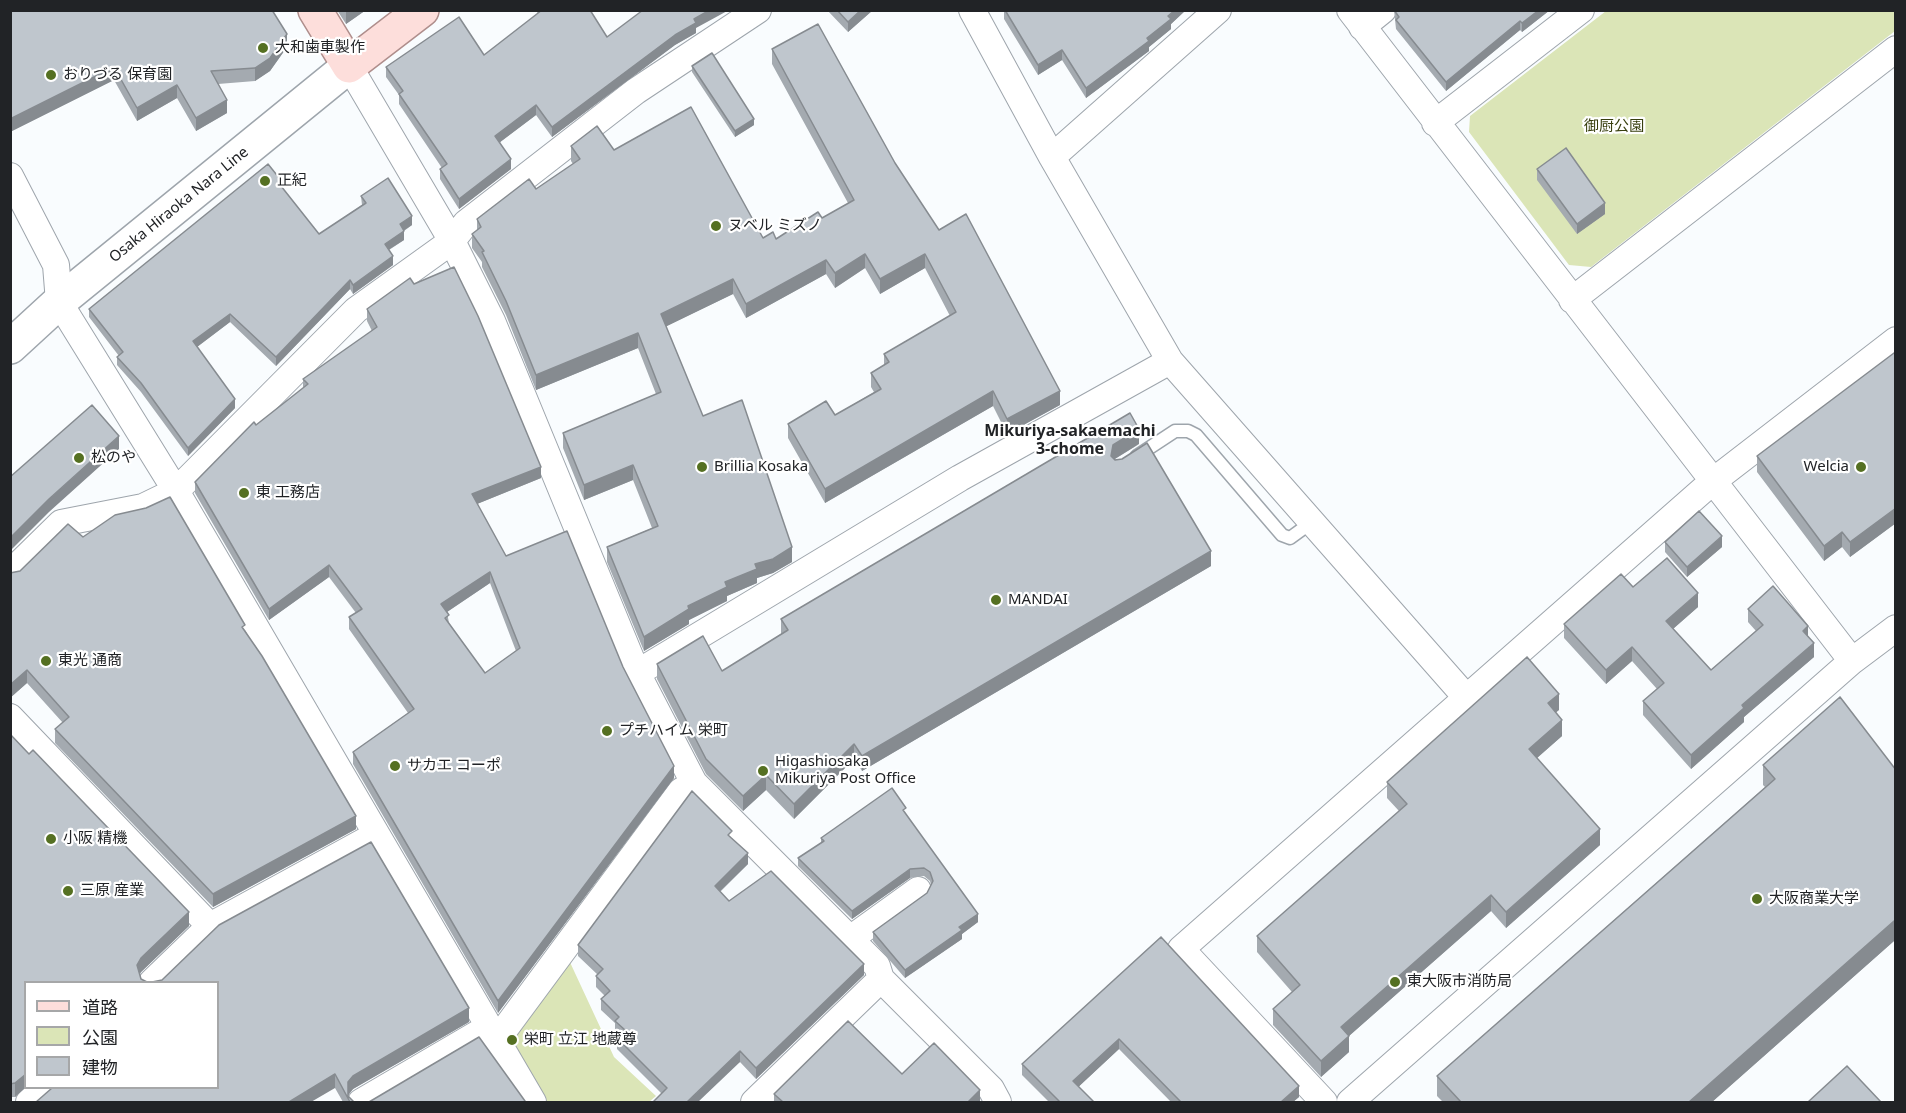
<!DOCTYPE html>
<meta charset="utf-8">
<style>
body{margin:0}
#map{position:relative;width:1906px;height:1113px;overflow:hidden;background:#f9fcfe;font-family:"Noto Sans","Noto Sans JP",sans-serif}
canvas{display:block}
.frame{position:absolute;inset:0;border:12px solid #212326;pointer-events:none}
.legend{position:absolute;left:24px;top:981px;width:195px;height:108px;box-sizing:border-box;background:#fff;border:2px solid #a6a7a8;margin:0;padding:8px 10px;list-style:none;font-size:18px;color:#212326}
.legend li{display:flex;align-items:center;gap:12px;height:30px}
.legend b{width:30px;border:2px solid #a6a7a8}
</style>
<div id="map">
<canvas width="1906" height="1113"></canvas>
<div class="frame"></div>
<ul class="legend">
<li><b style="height:8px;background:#fddedb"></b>道路</li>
<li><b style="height:16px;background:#dbe5b7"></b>公園</li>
<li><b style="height:16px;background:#bfc6cd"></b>建物</li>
</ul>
</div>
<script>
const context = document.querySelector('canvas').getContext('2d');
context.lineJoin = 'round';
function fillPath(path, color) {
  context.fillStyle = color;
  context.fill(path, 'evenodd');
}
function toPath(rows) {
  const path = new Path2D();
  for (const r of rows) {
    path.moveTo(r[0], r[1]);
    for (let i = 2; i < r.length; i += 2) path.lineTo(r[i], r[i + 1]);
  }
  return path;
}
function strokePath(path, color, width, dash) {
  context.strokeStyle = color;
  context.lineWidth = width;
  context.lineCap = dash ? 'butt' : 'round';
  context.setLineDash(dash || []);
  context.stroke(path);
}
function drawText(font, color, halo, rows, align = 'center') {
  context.font = font + ' "Noto Sans","Noto Sans JP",sans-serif';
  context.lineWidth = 4.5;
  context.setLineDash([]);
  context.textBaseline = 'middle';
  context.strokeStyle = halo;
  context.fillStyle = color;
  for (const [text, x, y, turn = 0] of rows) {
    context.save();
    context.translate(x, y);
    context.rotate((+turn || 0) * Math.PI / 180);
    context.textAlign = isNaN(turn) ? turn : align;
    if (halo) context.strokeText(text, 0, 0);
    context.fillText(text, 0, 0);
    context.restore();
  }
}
fillPath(toPath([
 [1606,11,1895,11,1895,31,1591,267,1569,265,1469,132,1470,116],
 [568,958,614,1057,656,1096,649,1102,543,1102,506,1038]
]), '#dbe5b7');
const service = toPath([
 [1137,456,1175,431,1188,431,1196,435,1282,535,1290,538,1312,522]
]);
const minor = toPath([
 [972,10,1052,157,1170,361,1465,696],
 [1350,10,1852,661],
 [1362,27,1383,10],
 [349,66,452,241,492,321,637,673,694,783,877,966,881,979,991,1089,998,1102],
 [1435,123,1581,10],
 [1052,157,1218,10],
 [10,176,56,265,59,302,176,491,533,1102],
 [1572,300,1896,49],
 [10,573,61,523,143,507,176,491,356,310,452,241,466,223,636,91,758,10],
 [637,673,960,478,1170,361],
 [10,717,210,926],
 [850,939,918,890],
 [152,982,210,926,376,835],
 [496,1041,681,791,694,783],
 [29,1102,44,1088],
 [361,1102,489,1027],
 [754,1102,881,979],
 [1324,1102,1181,949,1712,482,1896,340],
 [1350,1102,1852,661,1896,628]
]);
const secondary = toPath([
 [10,347,59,302,349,66]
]);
const primary = toPath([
 [315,10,349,66,422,10]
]);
strokePath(service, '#9ea5ac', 15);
strokePath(minor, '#9ea5ac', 28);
strokePath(secondary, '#9ea5ac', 36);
strokePath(primary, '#af8e8c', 36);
strokePath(service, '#fff', 12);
strokePath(minor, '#fff', 26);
strokePath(secondary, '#fff', 33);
strokePath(primary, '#fddedb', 33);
fillPath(toPath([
 [10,10,287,47,270,71,255,81,218,84,227,113,196,131,177,98,137,121,114,80,10,132],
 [337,10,366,10,346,24],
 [536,10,590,10,607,37,696,28,696,33,675,45,552,137,536,115,500,142,511,169,459,209,440,179,440,169,442,168,399,104,399,95,386,77,386,67,484,55,538,14],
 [827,10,873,10,848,32],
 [1186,10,1171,24,1171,29,1149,47,1149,51,1086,98,1062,60,1038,75,1004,19,1004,11],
 [1394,10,1550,10,1522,32,1520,30,1446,91,1396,29],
 [772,49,895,163,939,230,1060,405,1007,434,993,406,825,503,788,438,788,424,835,415,874,392,871,387,871,373,884,365,884,354,950,316,925,268,880,294,865,268,835,288,826,274,746,318,733,294,666,326,703,416,792,562,773,573,757,578,757,583,727,596,727,601,689,620,689,624,644,651,607,562,607,547,652,528,633,480,584,500,563,448,563,433,656,394,638,348,536,390,506,315,482,267,482,262,472,248,472,234,477,230,477,219,536,189,573,164,571,161,571,146,614,150,763,238,776,239,822,218,848,203,772,64],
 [692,66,754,125,735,137,692,72],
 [1537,169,1605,214,1577,234,1537,180],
 [284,190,319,234,362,205,361,196,412,225,404,231,404,240,389,250,393,265,353,294,350,289,276,366,230,322,197,347,235,408,188,456,141,392,117,365,117,357,119,356,89,317,89,309],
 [367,309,541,478,477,504,506,556,623,667,674,778,498,1013,353,764,353,752,408,713,349,629,349,617,356,613,329,577,269,620,195,493,195,482,256,425,303,388,303,379,372,331,367,321],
 [490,583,516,651,485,673,449,623,447,612],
 [1896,355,1896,523,1850,557,1842,547,1824,561,1757,472,1757,456],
 [1139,444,1115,459,1211,566,862,771,854,759,794,819,766,790,743,811,706,774,657,679,657,664,722,671,781,634,781,619],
 [83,537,245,630,356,829,213,907,55,743,55,729,63,723,27,683,10,698,10,573,20,571],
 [1665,542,1722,547,1687,577,1665,552],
 [1633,587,1698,607,1673,629,1711,670,1756,631,1748,622,1748,609,1808,636,1814,657,1744,717,1744,722,1691,769,1643,715,1643,701,1657,689,1632,661,1606,684,1564,638,1564,624],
 [1559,710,1556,712,1562,736,1537,758,1600,845,1506,928,1491,911,1349,1036,1349,1052,1321,1077,1273,1025,1273,1009,1292,992,1257,952,1257,936,1399,811,1387,798,1387,782],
 [10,734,189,926,141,972,140,974,141,979,26,982,26,1087,15,1097,10,1097],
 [1763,765,1896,770,1896,943,1894,941,1712,1102,1443,1102,1437,1096,1437,1076,1765,787,1763,785],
 [906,814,978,922,962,934,962,939,905,978,873,941,873,932,927,893,931,885,930,881,924,876,910,878,852,919,798,866,798,858,821,843,821,838],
 [732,838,748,864,720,892,729,901,864,975,756,1079,740,1062,662,1094,617,1049,617,1038,619,1036,615,1032,615,1023,601,1010,601,999,605,996,596,987,596,976,598,975,578,956,578,945],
 [1161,937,1299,1097,1293,1102,1171,1102,1119,1049,1078,1087,1094,1102,1049,1102,1022,1075,1022,1064],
 [469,1022,353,1089,348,1096,354,1102,525,1102,343,1102,335,1088,36,1102],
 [902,1074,980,1101,979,1102,774,1102,774,1094]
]), '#a4aab0');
fillPath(toPath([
 [347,10,366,10,346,24,346,11],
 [710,10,729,10,696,28,696,33,675,45,552,137,552,127,694,19],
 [861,10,873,10,848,32,848,22],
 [1175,10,1186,10,1171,24,1171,29,1149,47,1149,51,1086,98,1086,88,1147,38],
 [1539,10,1550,10,1522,32,1522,23],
 [1520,21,1520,30,1446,91,1446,82],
 [287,34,287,47,270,71,255,81,255,68],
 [1062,50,1062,60,1038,75,1038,65],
 [114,67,114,80,10,132,10,119],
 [177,85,177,98,137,121,137,108],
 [227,100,227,113,196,131,196,118],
 [536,105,536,115,495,146,495,136],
 [754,119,754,125,735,137,735,131],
 [511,159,511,169,459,209,459,199],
 [1605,203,1605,214,1577,234,1577,224],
 [412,216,412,225,400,233,400,224],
 [404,231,404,240,385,252,385,244],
 [865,254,865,268,835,288,835,273],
 [925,254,925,268,880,294,880,279],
 [393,256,393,265,353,294,353,285],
 [826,260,826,274,746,318,746,304],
 [733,279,733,294,661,329,661,314],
 [350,280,350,289,276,366,276,357],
 [230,314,230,322,193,350,193,341],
 [638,333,638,348,536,390,536,375],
 [993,391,993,406,825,503,825,489],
 [1060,391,1060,405,1007,434,1007,419],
 [235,399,235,408,188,456,188,448],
 [1139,429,1139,444,1113,460,1111,456,1113,445],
 [119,436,119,449,49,512,10,551,10,538,49,499],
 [633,465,633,480,584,500,584,485],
 [541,467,541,478,472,506,472,494],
 [1896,508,1896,523,1850,557,1850,542],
 [1842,532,1842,547,1824,561,1824,546],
 [1722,536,1722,547,1687,577,1687,567],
 [792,547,792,562,773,573,757,578,757,583,727,596,727,601,689,620,689,624,644,651,644,637,688,606,725,582,755,564],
 [1211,551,1211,566,862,771,862,756],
 [329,565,329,577,269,620,269,609],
 [490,572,490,583,441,616,441,604],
 [1698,593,1698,607,1666,635,1666,621],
 [1808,626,1808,640,1803,631],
 [1814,643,1814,657,1744,717,1744,722,1691,769,1691,755,1742,705],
 [1632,647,1632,661,1606,684,1606,670],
 [27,670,27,683,10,698,10,685],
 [1559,694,1559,710,1548,719,1548,703],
 [1562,720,1562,736,1529,765,1529,749],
 [854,744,854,759,794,819,794,804],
 [674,766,674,778,498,1013,498,1001],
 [766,775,766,790,743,811,743,796],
 [356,816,356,829,213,907,213,894],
 [1600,829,1600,845,1506,928,1506,912],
 [748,853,748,864,715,896,715,886],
 [910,869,910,878,852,919,852,911],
 [1491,895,1491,911,1341,1043,1341,1027],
 [189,912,189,926,141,972,137,978,137,965,141,958],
 [978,914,978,922,962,934,962,939,905,978,905,970,959,927],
 [1894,921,1894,941,1712,1102,1689,1102],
 [864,964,864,975,756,1079,756,1068],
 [469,1008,469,1022,353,1089,348,1095,348,1082,353,1076],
 [1349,1036,1349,1052,1321,1077,1321,1061],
 [1119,1039,1119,1049,1073,1092,1073,1081],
 [740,1051,740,1062,698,1102,687,1102],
 [26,1074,26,1087,15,1097,15,1083],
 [335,1074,335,1088,311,1102,289,1102],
 [1299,1086,1299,1097,1293,1102,1281,1102],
 [980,1090,980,1101,979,1102,968,1102]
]), '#868b90');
const building = toPath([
 [10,10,272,10,287,34,270,58,255,68,211,71,227,100,196,118,177,85,137,108,114,67,10,119,10,10],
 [542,10,590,10,607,37,643,10,710,10,694,19,696,23,675,35,552,127,536,105,495,136,511,159,459,199,440,169,447,164,399,94,403,91,386,67,459,17,484,55,542,10],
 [837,10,861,10,848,22,837,10],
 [1005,10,1175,10,1168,16,1171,19,1147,38,1149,41,1086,88,1062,50,1038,65,1005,10],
 [1394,10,1539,10,1522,23,1520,21,1446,82,1396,20,1399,17,1394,10],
 [818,24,895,163,939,230,966,214,1060,391,1007,419,993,391,825,489,788,424,826,401,835,415,881,389,871,373,889,362,884,354,956,312,925,254,880,279,865,254,835,273,826,260,746,304,733,279,661,314,703,416,742,400,792,547,773,559,755,564,757,569,725,582,727,587,688,606,689,609,644,637,607,547,658,526,633,465,584,485,563,433,661,392,638,333,536,375,506,301,482,252,484,251,472,234,481,227,477,219,529,179,536,189,580,159,571,146,597,126,614,150,691,107,763,238,773,232,776,239,818,212,822,218,854,200,772,49,818,24],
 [712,53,754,119,735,131,692,66,712,53],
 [1566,148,1605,203,1577,224,1537,169,1566,148],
 [268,164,284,184,281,186,319,234,366,203,361,196,388,178,412,216,400,224,404,231,385,244,393,256,353,285,350,280,276,357,230,314,193,341,235,399,188,448,141,383,117,357,123,352,89,309,268,164],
 [454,267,478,316,541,467,472,494,506,556,567,531,623,667,674,766,498,1001,353,752,414,709,349,617,362,609,329,565,269,609,195,482,254,422,256,425,308,384,303,379,377,327,367,309,410,278,414,284,454,267],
 [490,572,520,648,485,673,445,618,449,615,441,604,490,572],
 [1894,353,1896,355,1896,508,1850,542,1842,532,1824,546,1757,456,1894,353],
 [92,405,119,436,49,499,10,538,10,477,92,405],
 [1130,413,1139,429,1113,445,1111,456,1115,460,1122,459,1147,443,1211,551,862,756,854,744,794,804,766,775,743,796,706,759,657,664,703,636,722,671,788,630,781,619,1130,413],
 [170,497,245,625,242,627,262,656,356,816,213,894,55,729,69,717,27,670,10,685,10,573,20,571,68,524,83,537,115,515,146,508,170,497],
 [1699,511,1722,536,1687,567,1665,542,1699,511],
 [1667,558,1698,593,1666,621,1711,670,1763,625,1748,609,1773,586,1808,626,1803,631,1814,643,1742,705,1744,708,1691,755,1643,701,1664,683,1632,647,1606,670,1564,624,1621,574,1633,587,1667,558],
 [1527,657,1559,694,1548,703,1562,720,1529,749,1600,829,1506,912,1491,895,1341,1027,1349,1036,1321,1061,1273,1009,1300,985,1257,936,1407,804,1387,782,1527,657],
 [1840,697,1896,770,1896,923,1894,921,1689,1102,1461,1102,1437,1076,1775,779,1763,765,1840,697],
 [10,734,29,754,33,750,189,912,141,958,137,965,141,979,147,982,26,982,26,1074,15,1083,10,1084,10,734],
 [892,788,906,808,903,810,978,914,959,927,962,930,905,970,873,932,927,893,933,881,930,872,924,868,910,869,852,911,798,858,824,841,821,838,892,788],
 [692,791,732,831,728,835,748,853,715,886,729,901,771,871,864,964,756,1068,740,1051,687,1102,653,1102,667,1088,617,1038,625,1030,615,1021,619,1017,601,999,610,991,596,976,603,969,578,945,692,791],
 [371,842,469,1008,353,1076,348,1082,348,1096,354,1102,369,1102,479,1037,525,1101,523,1102,350,1102,335,1074,289,1102,36,1102,52,1088,218,1088,218,982,152,982,162,980,219,925,371,842],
 [1161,937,1299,1086,1281,1102,1181,1102,1119,1039,1073,1081,1094,1102,1060,1102,1022,1064,1161,937],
 [848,1021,902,1074,934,1043,980,1090,968,1102,783,1102,774,1094,848,1021],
 [1847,1066,1881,1102,1808,1102,1847,1066]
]);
fillPath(building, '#bfc6cd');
strokePath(building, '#868b90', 1.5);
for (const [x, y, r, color] of [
 [263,48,6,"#557022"],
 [51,75,6,"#557022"],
 [265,181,6,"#557022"],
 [716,226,6,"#557022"],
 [79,458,6,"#557022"],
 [702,467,6,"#557022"],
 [1861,467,6,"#557022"],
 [244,493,6,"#557022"],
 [996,600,6,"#557022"],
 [46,661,6,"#557022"],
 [607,731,6,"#557022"],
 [395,766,6,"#557022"],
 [763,771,6,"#557022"],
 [51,839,6,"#557022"],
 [68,891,6,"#557022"],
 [1757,899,6,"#557022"],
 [1395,982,6,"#557022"],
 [512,1040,6,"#557022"]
]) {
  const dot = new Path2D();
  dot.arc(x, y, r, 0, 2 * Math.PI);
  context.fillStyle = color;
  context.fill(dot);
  strokePath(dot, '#fff', 2);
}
drawText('15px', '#212326', '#fff', [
 ["大和歯車製作",275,48],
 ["おりづる 保育園",63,75],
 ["正紀",277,181],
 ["ヌベル ミズノ",728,226],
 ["松のや",91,458],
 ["Brillia Kosaka",714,467],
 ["Welcia",1849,467,"right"],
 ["東 工務店",256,493],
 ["MANDAI",1008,600],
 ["東光 通商",58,661],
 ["プチハイム 栄町",619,731],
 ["Higashiosaka",775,762],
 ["Mikuriya Post Office",775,779],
 ["サカエ コーポ",407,766],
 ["小阪 精機",63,839],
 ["三原 産業",80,891],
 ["大阪商業大学",1769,899],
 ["東大阪市消防局",1407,982],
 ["栄町 立江 地蔵尊",524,1040]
], 'left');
drawText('15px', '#383f0e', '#fff', [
 ["御厨公園",1614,127]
]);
drawText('15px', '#212326', '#fff', [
 ["Osaka Hiraoka Nara Line",179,205,-39]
]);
drawText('bold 16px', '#212326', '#fff', [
 ["Mikuriya-sakaemachi",1070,431],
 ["3-chome",1070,449]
]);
</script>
